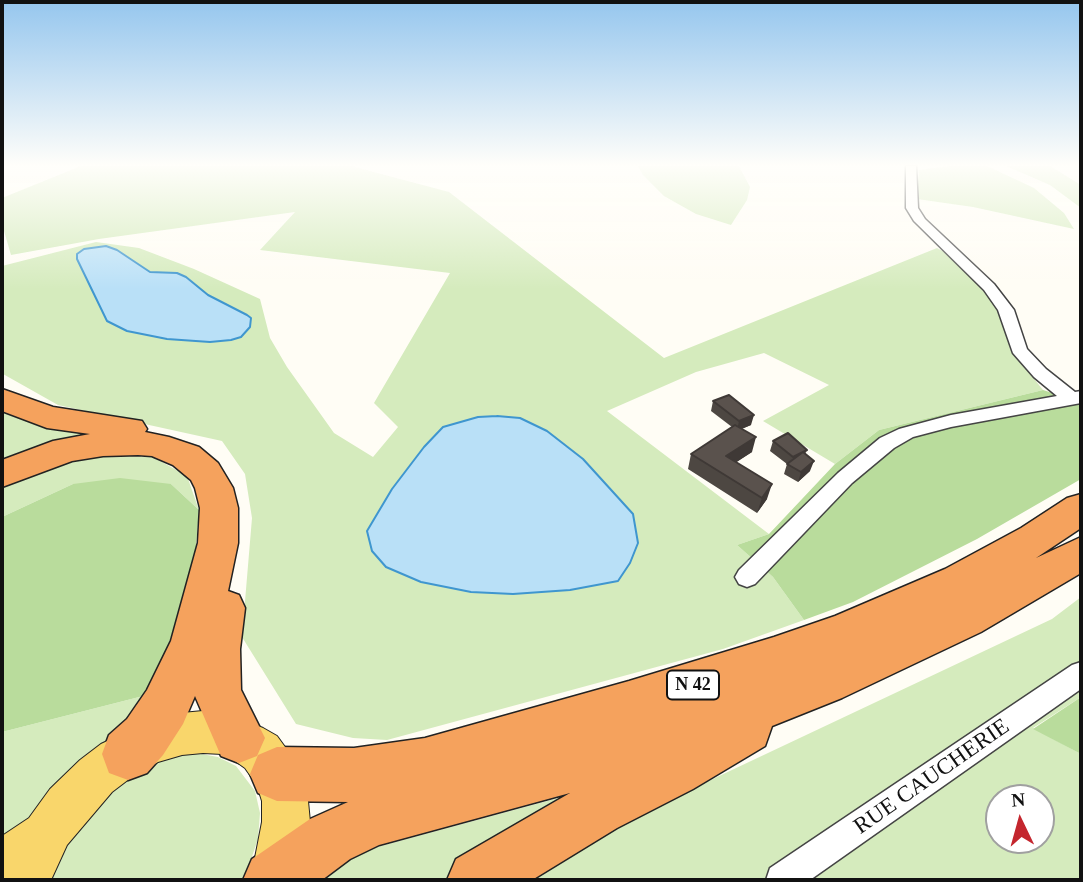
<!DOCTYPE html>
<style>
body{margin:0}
#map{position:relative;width:1083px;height:882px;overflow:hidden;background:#fffdf5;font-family:Georgia,serif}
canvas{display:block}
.frame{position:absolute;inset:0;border:4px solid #111;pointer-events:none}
.north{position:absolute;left:985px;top:784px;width:70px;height:70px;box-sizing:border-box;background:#fff;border:2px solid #a0a0a0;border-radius:50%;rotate:355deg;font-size:19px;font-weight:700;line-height:28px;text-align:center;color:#111}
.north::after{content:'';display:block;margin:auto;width:24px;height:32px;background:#c4262e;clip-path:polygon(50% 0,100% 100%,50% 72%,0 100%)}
</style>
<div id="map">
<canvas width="1083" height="882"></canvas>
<div class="frame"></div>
<div class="north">N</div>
</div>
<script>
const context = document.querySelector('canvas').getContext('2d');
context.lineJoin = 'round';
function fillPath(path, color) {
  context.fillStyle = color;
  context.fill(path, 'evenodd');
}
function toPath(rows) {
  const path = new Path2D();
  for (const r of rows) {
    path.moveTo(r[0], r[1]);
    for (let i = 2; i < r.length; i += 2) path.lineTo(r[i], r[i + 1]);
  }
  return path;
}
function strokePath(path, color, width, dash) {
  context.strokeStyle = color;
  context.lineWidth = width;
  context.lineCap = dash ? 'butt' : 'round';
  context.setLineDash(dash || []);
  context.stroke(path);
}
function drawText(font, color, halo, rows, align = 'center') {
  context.font = font + ' Georgia,serif';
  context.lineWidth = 7;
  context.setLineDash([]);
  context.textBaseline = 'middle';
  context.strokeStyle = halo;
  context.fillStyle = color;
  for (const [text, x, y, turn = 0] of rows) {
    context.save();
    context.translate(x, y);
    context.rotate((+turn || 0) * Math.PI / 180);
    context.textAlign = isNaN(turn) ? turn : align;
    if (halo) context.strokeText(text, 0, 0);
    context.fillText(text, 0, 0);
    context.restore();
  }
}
fillPath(toPath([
 [81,166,351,166,449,192,664,358,937,248,952,256,1005,316,1010,349,1043,390,879,430,835,464,763,421,829,385,764,353,696,372,607,411,769,534,737,545,773,577,804,620,723,649,387,740,353,738,296,724,242,637,252,518,245,474,222,441,58,405,3,374,2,266,96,242,139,248,194,269,260,299,270,338,287,367,334,433,373,457,398,427,374,403,450,273,260,250,295,212,99,239,11,255,2,224,2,198],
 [638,166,739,166,750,187,747,200,731,225,696,214,664,196,643,175],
 [950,166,987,166,1034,188,1064,213,1074,229,973,207,917,199,919,170],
 [1006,166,1050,166,1081,185,1081,208,1050,185],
 [2,407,91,434,96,455,153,457,187,476,199,510,171,484,73,484,2,517],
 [1081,597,1081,697,1033,728,1081,754,1081,880,306,880,333,859,584,791,609,828,1052,619],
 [999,798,1041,798,1041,840,999,840],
 [151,694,100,749,2,843,2,732],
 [196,753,218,757,236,766,255,791,260,813,258,839,244,880,51,880,78,821,135,770,173,756]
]), '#d5ebbd');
fillPath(toPath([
 [1043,390,1081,402,1081,479,977,539,853,602,804,620,773,577,737,545,769,534,835,464,879,430],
 [120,478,171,484,199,510,194,571,151,694,2,732,2,517,73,484],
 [1081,697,1081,754,1033,729]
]), '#b9dc9c');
const water = toPath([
 [106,246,117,250,150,272,177,273,186,277,208,295,247,315,251,318,250,327,241,337,231,340,210,342,167,339,127,331,107,321,77,259,77,254,84,249,106,246],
 [497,416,520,418,547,431,583,459,633,514,638,543,630,563,618,581,570,590,513,594,471,592,421,582,386,567,372,551,367,531,392,489,424,447,443,427,478,417,497,416]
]);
fillPath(water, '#b9e0f7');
strokePath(water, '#3f96cf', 2);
const street = toPath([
 [906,166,916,166,918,208,925,219,994,284,1014,310,1027,349,1046,369,1075,392,1081,391,1081,403,951,427,913,437,894,448,852,483,755,584,747,587,739,584,735,577,739,570,838,473,880,438,899,429,951,415,1057,396,1034,377,1013,353,998,310,984,290,914,221,906,208,906,166],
 [1081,662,1081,689,810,880,766,880,770,868,1072,665,1081,662]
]);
const primary = toPath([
 [203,711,222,712,263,728,277,736,293,758,308,801,310,822,305,858,297,880,247,880,255,858,262,822,262,801,257,785,245,768,231,758,222,754,203,753,182,755,158,762,133,776,112,792,67,845,51,880,2,880,2,836,29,818,50,789,80,760,101,744,150,721,182,713,203,711]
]);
const highway = toPath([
 [2,389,53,407,142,421,147,429,145,432,169,437,199,447,218,463,233,488,238,508,238,543,228,591,239,595,245,608,240,649,241,690,265,738,257,756,239,763,221,756,195,696,183,724,163,755,147,773,128,780,109,773,102,754,109,735,127,719,147,690,171,641,198,543,200,508,195,488,191,480,173,465,152,456,138,455,103,456,72,461,2,487,2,460,53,441,90,434,47,428,2,411,2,389],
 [1081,494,1081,528,1036,558,1081,537,1081,573,981,632,842,698,772,726,765,746,693,789,617,828,532,880,447,880,456,859,570,793,379,845,350,859,322,880,243,880,252,859,310,819,348,802,277,801,258,793,250,774,258,755,277,747,354,748,425,738,629,681,774,637,835,616,945,569,1021,528,1067,498,1081,494]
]);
strokePath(street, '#444', 3);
strokePath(primary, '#222', 2);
strokePath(highway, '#222', 3);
fillPath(street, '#fff');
fillPath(primary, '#f9d66b');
fillPath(highway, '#f5a25d');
fillPath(toPath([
 [713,401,751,425,741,429,752,452,736,462,767,499,757,513,688,469,691,454,732,427,711,411],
 [773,441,807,450,805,454,810,471,798,482,784,474,787,464,770,451]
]), '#4d4742');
fillPath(toPath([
 [754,415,751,425,737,431,739,421],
 [756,437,752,452,723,471,726,456],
 [814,461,810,471,798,482,801,472],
 [772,484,767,499,757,513,762,498]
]), '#3f3936');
const building = toPath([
 [729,395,754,415,739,421,713,401,729,395],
 [735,425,756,437,726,456,772,484,762,498,691,454,735,425],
 [788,433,807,450,793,457,773,441,788,433],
 [803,452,814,461,801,472,787,464,803,452]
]);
fillPath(building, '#5a524d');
strokePath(building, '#3f3936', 2);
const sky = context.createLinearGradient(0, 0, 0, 289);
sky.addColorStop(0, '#95c6ee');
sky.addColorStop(0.57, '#fffefa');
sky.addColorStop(1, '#fffefa00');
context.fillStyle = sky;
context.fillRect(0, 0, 1083, 289);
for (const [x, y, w] of [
 [693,685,52]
]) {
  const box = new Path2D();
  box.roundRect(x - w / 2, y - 14.5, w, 29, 5);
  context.fillStyle = '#fff';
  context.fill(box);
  strokePath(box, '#111', 2);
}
drawText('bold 18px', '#111', null, [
 ["N 42",693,685]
]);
drawText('23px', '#111', '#fff', [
 ["RUE CAUCHERIE",932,777,-35]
]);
</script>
